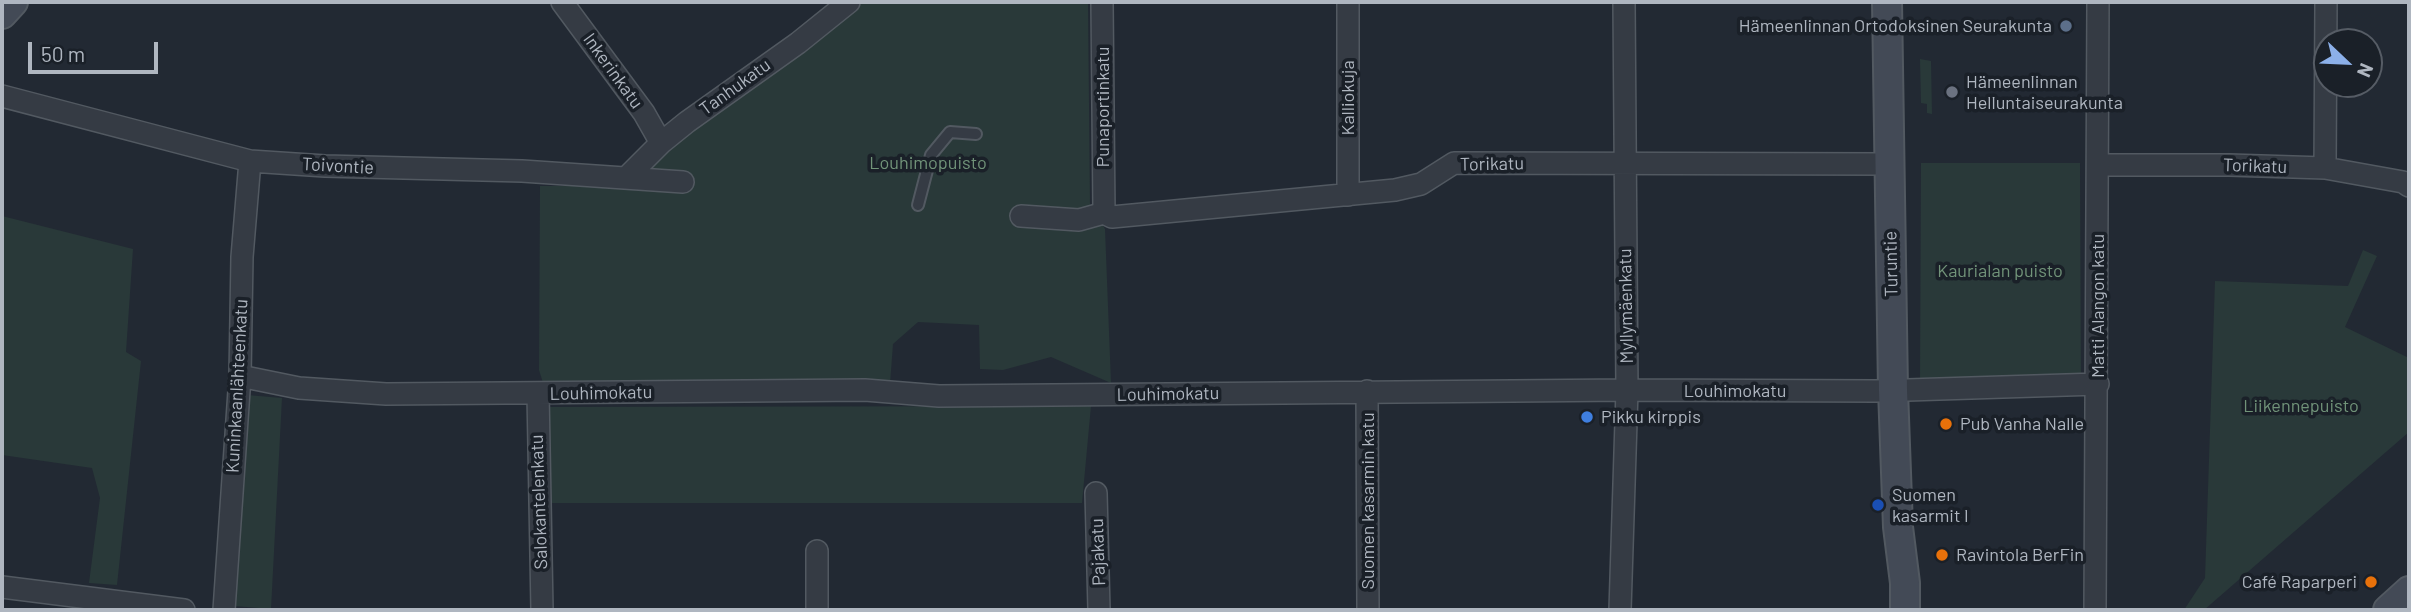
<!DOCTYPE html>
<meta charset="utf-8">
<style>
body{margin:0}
#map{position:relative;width:2411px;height:612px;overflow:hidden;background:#222933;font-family:Barlow,sans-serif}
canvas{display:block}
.frame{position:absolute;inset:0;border:4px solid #afb6c0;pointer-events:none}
.north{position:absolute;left:2313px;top:28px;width:70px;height:70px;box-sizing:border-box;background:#1a2028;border:2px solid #565c65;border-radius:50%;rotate:113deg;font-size:19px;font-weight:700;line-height:28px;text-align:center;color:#afb6c0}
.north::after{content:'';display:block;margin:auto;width:24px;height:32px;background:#8cb0e9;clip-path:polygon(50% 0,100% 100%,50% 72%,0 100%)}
.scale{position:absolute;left:28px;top:42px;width:130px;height:32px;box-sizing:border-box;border:4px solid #afb6c0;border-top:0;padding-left:9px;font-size:21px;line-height:24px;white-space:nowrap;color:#afb6c0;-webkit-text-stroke:5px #1a2028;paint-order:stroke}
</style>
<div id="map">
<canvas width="2411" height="612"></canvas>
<div class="frame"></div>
<div class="north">N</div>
<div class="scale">50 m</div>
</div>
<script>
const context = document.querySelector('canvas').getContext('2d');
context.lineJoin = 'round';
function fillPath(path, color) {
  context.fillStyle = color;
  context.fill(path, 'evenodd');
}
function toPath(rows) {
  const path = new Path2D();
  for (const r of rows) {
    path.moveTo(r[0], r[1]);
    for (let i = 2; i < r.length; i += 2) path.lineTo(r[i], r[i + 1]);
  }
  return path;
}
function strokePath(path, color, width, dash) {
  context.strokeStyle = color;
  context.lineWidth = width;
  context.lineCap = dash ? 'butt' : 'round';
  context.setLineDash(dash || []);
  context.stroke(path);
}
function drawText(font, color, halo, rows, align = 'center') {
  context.font = font + ' Barlow,sans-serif';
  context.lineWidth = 7;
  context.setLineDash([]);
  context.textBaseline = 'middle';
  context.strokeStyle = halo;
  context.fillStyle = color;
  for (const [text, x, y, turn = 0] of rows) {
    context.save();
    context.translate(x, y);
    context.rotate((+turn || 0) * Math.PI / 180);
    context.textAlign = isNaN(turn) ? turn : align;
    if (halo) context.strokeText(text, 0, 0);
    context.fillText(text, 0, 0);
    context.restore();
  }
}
fillPath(toPath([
 [863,2,1088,2,1090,205,1105,229,1111,383,1051,357,1003,370,980,369,979,325,918,322,893,344,890,384,544,386,539,370,540,186,627,186,692,129,803,51],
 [1920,59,1931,61,1932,114,1927,113,1927,104,1921,103],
 [1921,163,2080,163,2081,378,1920,382],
 [2,216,133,249,126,352,141,361,117,585,89,583,100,498,92,468,2,455],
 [2363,250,2377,256,2345,327,2409,358,2409,432,2204,610,2184,610,2205,578,2215,281,2348,286],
 [247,395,282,398,271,609,234,606],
 [1091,406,1082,503,549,503,546,407]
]), '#293939');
const lane = toPath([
 [918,205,931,155,950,132,976,134]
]);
const street = toPath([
 [562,2,644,113,661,143],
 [1102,2,1104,213],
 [1348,2,1348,195],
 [2,96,250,161,325,166,522,171,683,182],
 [2098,165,2229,165,2325,168,2403,182,2409,186],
 [2325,168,2326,2],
 [627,177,661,143,687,122,798,43,849,2],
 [1021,216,1079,220,1104,213,1112,217,1395,190,1421,184,1454,163,1889,164],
 [240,376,299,388,386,394,865,390,939,396,1627,390,1876,391,2098,384],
 [1367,391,1368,610],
 [538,393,542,610],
 [1096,493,1099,610],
 [2,587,184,610],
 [224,610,240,376,242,257,250,161],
 [817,610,817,551],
 [1620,610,1627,390,1624,2],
 [2095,610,2098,2]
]);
const secondary = toPath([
 [1887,2,1893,390,1898,527,1905,583,1905,610],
 [2,14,13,2],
 [2388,610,2409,591]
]);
strokePath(lane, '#525961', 14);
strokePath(street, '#525961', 24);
strokePath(secondary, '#525961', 32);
strokePath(lane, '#353b44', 10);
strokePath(street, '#353b44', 21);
strokePath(secondary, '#434a56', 28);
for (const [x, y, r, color] of [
 [2066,26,7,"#5c6f8a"],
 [1952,92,7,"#6b7280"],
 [1587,417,7,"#3f7fe0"],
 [1946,424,7,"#e8710a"],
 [1878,505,7,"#1a4fb4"],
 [1942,555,7,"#e8710a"],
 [2371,582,7,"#e8710a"]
]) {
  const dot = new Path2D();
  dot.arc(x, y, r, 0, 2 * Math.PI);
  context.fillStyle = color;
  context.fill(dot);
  strokePath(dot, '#1a2028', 2.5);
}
drawText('18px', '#afb6c0', '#1a2028', [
 ["Hämeenlinnan Ortodoksinen Seurakunta",2052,26,"right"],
 ["Hämeenlinnan",1966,82],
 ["Helluntaiseurakunta",1966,103],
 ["Pikku kirppis",1601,417],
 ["Pub Vanha Nalle",1960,424],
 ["Suomen",1892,495],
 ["kasarmit I",1892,516],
 ["Ravintola BerFin",1956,555],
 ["Café Raparperi",2357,582,"right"]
], 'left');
drawText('18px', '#afb6c0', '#1a2028', [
 ["Inkerinkatu",613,71,54],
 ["Tanhukatu",735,87,-36],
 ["Kalliokuja",1348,98,-90],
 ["Punaportinkatu",1103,107,-90],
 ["Torikatu",1492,164,-1],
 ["Toivontie",338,166,3],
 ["Torikatu",2255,166,2],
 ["Turuntie",1891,264,-91],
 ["Myllymäenkatu",1626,306,-91],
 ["Matti Alangon katu",2098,306,-90],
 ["Kuninkaanlähteenkatu",237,386,-87],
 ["Louhimokatu",1735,391],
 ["Louhimokatu",601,393,-1],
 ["Louhimokatu",1168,394,-1],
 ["Suomen kasarmin katu",1368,501,-90],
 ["Salokantelenkatu",539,502,-92],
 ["Pajakatu",1098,552,-92]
]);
drawText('18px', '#719379', '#1a2028', [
 ["Louhimopuisto",928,163],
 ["Kaurialan puisto",2000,271],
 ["Liikennepuisto",2301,406]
]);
</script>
